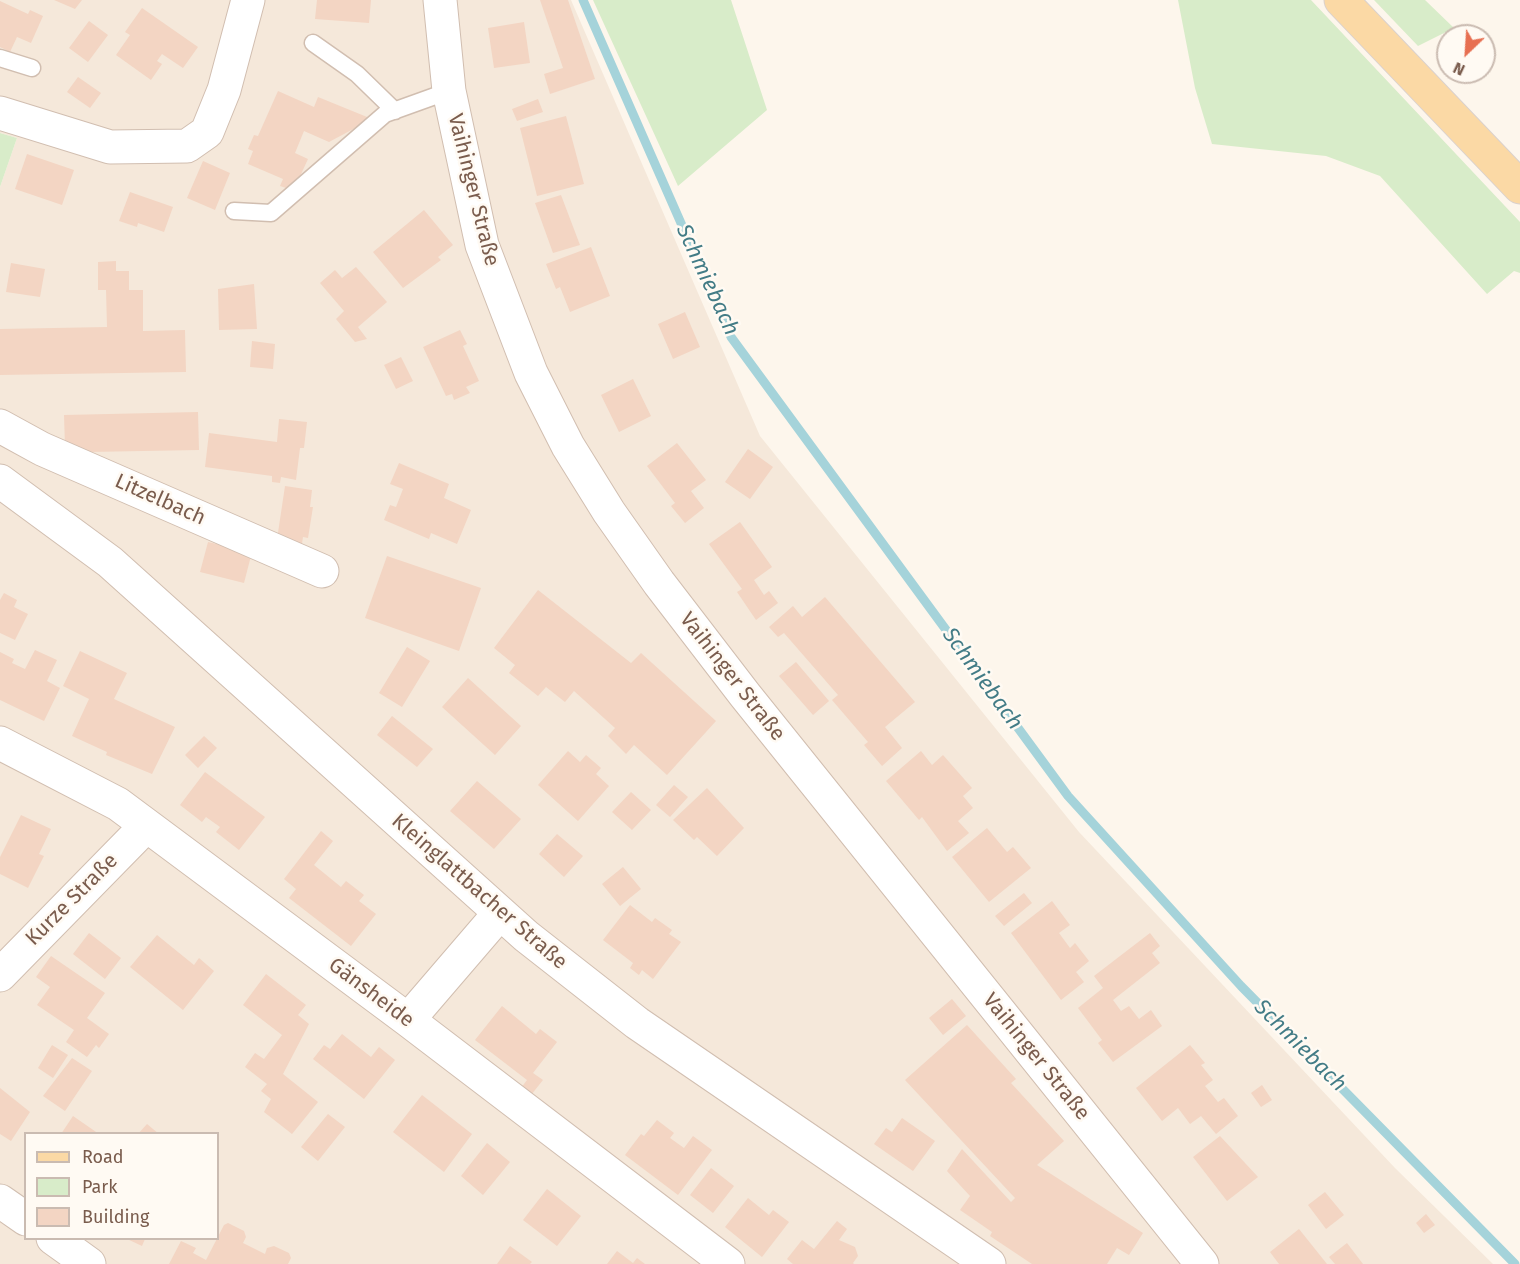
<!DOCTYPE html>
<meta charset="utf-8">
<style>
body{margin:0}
#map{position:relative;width:1520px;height:1264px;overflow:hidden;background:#fdf6ec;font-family:"Fira Sans",sans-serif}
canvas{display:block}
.legend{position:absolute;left:24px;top:1132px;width:195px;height:108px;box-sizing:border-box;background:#fffaf3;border:2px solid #cabbb1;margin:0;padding:8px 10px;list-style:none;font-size:18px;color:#7a5c4d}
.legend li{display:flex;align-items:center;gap:12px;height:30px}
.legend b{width:30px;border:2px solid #cabbb1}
.north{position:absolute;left:1436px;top:24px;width:60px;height:60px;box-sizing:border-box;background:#fffaf3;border:2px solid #cabbb1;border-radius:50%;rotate:205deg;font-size:16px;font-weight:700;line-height:24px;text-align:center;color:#7a5c4d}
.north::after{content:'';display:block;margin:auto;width:21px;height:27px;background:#e76f51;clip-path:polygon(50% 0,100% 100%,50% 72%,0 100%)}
</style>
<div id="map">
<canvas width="1520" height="1264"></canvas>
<ul class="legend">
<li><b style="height:8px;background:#fbd9a5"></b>Road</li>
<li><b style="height:16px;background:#d8ecc9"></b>Park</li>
<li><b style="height:16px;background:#f3d5c3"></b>Building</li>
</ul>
<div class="north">N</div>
</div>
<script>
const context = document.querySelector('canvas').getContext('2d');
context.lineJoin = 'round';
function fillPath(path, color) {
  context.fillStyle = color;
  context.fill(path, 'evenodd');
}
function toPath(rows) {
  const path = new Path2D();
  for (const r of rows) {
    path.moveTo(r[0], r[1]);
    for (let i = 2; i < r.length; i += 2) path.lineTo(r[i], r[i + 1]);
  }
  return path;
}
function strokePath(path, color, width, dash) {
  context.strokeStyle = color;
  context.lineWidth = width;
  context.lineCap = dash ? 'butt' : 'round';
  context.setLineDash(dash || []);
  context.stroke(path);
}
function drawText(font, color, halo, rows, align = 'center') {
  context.font = font + ' "Fira Sans",sans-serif';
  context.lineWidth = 5;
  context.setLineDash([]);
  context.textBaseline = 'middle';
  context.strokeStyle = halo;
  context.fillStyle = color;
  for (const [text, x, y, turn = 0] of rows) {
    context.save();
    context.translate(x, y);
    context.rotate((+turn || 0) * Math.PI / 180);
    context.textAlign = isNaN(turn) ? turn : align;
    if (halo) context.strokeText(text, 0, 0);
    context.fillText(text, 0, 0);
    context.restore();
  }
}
fillPath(toPath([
 [0,0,571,0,760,436,1079,832,1395,1168,1493,1264,0,1264,0,187,17,138,0,133],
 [26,1134,218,1134,218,1238,26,1238]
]), '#f5e8da');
fillPath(toPath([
 [593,0,731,0,767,110,678,186],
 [1178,0,1311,0,1520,222,1520,273,1514,271,1487,294,1380,176,1326,156,1212,144,1195,88],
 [1374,0,1425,0,1454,28,1418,46],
 [0,133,17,138,0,187]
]), '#d8ecc9');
strokePath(toPath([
 [583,0,731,337,1068,796,1241,986,1515,1264]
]), '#a5d3da', 9);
fillPath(toPath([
 [54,0,82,0,75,9],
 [317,0,371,0,369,23,315,19],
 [540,0,568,0,595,79,550,94,544,74,563,68],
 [0,1,28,14,30,10,43,16,31,43,17,37,10,52,0,47],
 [142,8,198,47,183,68,162,54,157,61,162,64,151,80,116,55,130,35,125,32],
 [89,21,108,35,88,62,69,48],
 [524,22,530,63,494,68,488,28],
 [78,77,101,93,90,108,67,92],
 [278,91,314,107,318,97,372,119,329,142,304,131,295,153,308,159,296,185,289,189,280,186,283,179,248,164,253,151,248,149,254,135,258,136],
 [538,99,543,112,517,121,512,109],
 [566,116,584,184,537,196,520,128],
 [27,154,74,170,62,205,15,189],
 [203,161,230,173,215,210,187,198],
 [130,192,173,207,164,232,138,223,137,227,119,221],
 [561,195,580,245,553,253,535,203],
 [424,210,453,245,438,257,441,260,403,288,373,252],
 [591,247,610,296,570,312,560,287,556,289,546,264],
 [116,261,116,271,129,271,129,290,143,290,143,331,185,330,186,372,0,375,0,329,107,327,106,290,98,290,98,262],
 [11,263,45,269,40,297,6,292],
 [356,267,387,302,358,327,367,339,355,342,336,319,344,311,320,283,335,270,342,278],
 [254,284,257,329,219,330,218,289],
 [685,312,700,347,673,359,658,324],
 [460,330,467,344,463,346,479,381,466,387,470,393,454,400,452,394,446,396,423,347],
 [252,341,275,344,273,369,250,367],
 [401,357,413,381,396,389,384,365],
 [633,379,651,416,619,432,601,395],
 [198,412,199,450,88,452,65,447,64,415],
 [279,419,307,422,304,448,300,448,296,480,281,477,280,483,272,482,272,476,205,467,209,433,277,442],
 [677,443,706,480,691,491,704,508,685,523,671,506,675,503,647,466],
 [748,449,773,467,750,499,725,482],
 [399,463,449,484,444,498,471,510,457,544,431,533,429,539,384,520,390,505,396,507,403,489,390,484],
 [285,486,312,490,310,507,313,507,308,538,303,537,301,550,276,546],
 [740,522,772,567,754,580,764,595,769,591,778,603,756,620,737,592,742,589,709,544],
 [208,542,252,552,244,583,200,572],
 [387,556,481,588,459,651,365,618],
 [538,590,631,663,641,653,716,721,667,775,634,745,626,754,608,736,615,728,574,691,565,702,546,687,538,696,509,673,515,665,494,648],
 [4,593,17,600,14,607,28,614,15,640,0,633,0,600],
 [825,597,915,702,885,727,902,748,882,766,864,745,868,742,832,700,838,695,784,633,778,637,769,627,793,606,802,617],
 [407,647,430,661,402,707,379,693],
 [35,650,57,660,47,681,60,688,44,721,0,700,0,652,14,659,12,663,25,669],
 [80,651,127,673,114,699,175,727,152,774,106,755,107,752,72,736,89,699,63,686],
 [796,662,829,701,813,715,779,676],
 [468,678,521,726,495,755,442,707],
 [392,716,433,749,417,767,377,735],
 [204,736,217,748,198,768,185,755],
 [568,751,580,762,586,755,601,768,596,774,609,786,578,821,538,785],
 [921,751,932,765,943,755,972,788,963,796,973,808,958,821,969,833,947,851,922,817,919,820,886,781],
 [205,772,265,817,239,850,216,832,220,827,206,817,202,822,180,805],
 [477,781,521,819,494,849,450,811],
 [674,785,688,797,670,817,656,805],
 [707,788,744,828,717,856,697,837,694,840,673,820],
 [631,792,651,810,632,830,612,812],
 [21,815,51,829,39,854,44,856,28,888,0,874,0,857],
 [987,828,1007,852,1013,847,1031,868,989,902,952,857],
 [321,831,333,841,314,865,341,887,346,881,364,895,359,901,376,914,351,946,289,898,296,889,284,879],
 [557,834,583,856,564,877,539,854],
 [623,867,641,889,620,906,602,884],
 [1024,893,1032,903,1004,926,995,916],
 [1052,901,1070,925,1059,933,1070,948,1075,943,1089,961,1076,972,1084,982,1061,1000,1011,933],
 [630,905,652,922,655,918,672,930,669,934,681,942,653,979,642,970,639,975,630,968,633,963,603,940],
 [89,933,121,958,105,979,73,954],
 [1150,933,1160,946,1152,953,1160,963,1113,1000,1121,1011,1129,1006,1139,1019,1151,1010,1162,1026,1113,1062,1098,1043,1102,1040,1078,1008,1103,988,1094,976],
 [157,935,194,965,199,958,214,971,183,1010,130,967],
 [51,956,105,993,87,1018,109,1034,99,1048,96,1045,87,1057,66,1042,74,1030,37,1005,50,987,36,977],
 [266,974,306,1005,298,1015,309,1024,283,1074,318,1102,292,1134,264,1112,271,1099,261,1091,267,1084,245,1067,255,1053,264,1059,282,1035,243,1005],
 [952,999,966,1016,943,1035,929,1018],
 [502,1006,536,1034,540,1029,557,1042,533,1073,543,1080,531,1095,521,1088,527,1080,475,1040],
 [967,1025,1016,1079,1011,1083,1064,1141,1037,1165,1143,1233,1129,1255,1117,1248,1107,1264,1032,1264,990,1236,992,1232,960,1210,970,1196,947,1171,962,1149,1011,1202,1015,1198,905,1080],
 [342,1034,371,1057,379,1047,395,1060,364,1099,313,1059,324,1045,330,1049],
 [52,1045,68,1055,53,1078,38,1068],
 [1190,1045,1205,1063,1201,1065,1213,1080,1205,1086,1218,1102,1224,1098,1238,1116,1216,1134,1201,1116,1190,1124,1178,1108,1162,1121,1136,1088],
 [72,1058,92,1071,65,1111,43,1096],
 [1262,1085,1272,1100,1261,1107,1251,1093],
 [0,1088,30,1112,11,1141,0,1134],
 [422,1095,472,1134,444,1172,393,1132],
 [328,1114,345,1127,318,1161,301,1147],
 [73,1116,99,1134,61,1134],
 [902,1118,935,1141,913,1171,874,1144,886,1128,892,1132],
 [657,1120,674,1133,670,1138,684,1148,693,1136,712,1150,678,1195,625,1155,641,1134,644,1136],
 [147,1124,159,1134,138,1134],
 [1220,1136,1258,1177,1227,1201,1193,1157],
 [487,1143,510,1162,483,1195,461,1176],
 [711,1168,734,1186,713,1213,690,1195],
 [547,1189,581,1216,557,1246,523,1220],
 [1325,1192,1344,1215,1326,1229,1308,1205],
 [748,1198,769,1215,773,1210,789,1222,762,1257,725,1227],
 [1426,1214,1435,1225,1424,1233,1416,1223],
 [837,1221,847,1229,839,1240,855,1247,858,1256,853,1263,854,1264,793,1264,787,1259,802,1240,814,1249],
 [228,1223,244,1231,246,1237,243,1243,265,1254,267,1248,274,1246,289,1253,291,1258,288,1264,169,1264,181,1241,196,1248,193,1253,206,1260,224,1225],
 [1299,1229,1327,1264,1279,1264,1270,1252],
 [127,1239,145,1239,142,1246],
 [1347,1243,1363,1264,1335,1264,1329,1257],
 [510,1246,532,1262,530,1264,497,1264],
 [617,1251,633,1263,637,1258,645,1264,607,1264]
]), '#f3d5c3');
const service = toPath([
 [313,43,357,74,395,111],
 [0,58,32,68],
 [234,211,271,213,385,114,449,91]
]);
const minor = toPath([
 [0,113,110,147,187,146,207,132,224,90,248,0],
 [0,426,42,449,322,571],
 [0,743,118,804,408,1020,728,1264],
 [0,975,146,826],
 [408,1020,499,914],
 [0,1201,26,1219],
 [53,1238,89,1264]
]);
const tertiary = toPath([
 [440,0,449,91,482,245,531,373,568,446,609,512,659,583,745,695,1202,1264],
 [0,481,110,562,526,936,637,1023,989,1264]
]);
const primary = toPath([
 [1341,0,1520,187]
]);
strokePath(service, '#d1beb0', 19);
strokePath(minor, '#d1beb0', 35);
strokePath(tertiary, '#d1beb0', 35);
strokePath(primary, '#dad1cd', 35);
strokePath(service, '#fff', 16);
strokePath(minor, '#fff', 33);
strokePath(tertiary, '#fff', 33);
strokePath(primary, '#fbd9a5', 33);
drawText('21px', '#7a5c4d', '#fffaf3', [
 ["Vaihinger Straße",473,190,76],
 ["Litzelbach",160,500,24],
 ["Vaihinger Straße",732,677,52],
 ["Kleinglattbacher Straße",479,892,41],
 ["Kurze Straße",72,900,-45],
 ["Gänsheide",371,993,37],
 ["Vaihinger Straße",1036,1057,51]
]);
drawText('italic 22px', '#437c86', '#fffaf3', [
 ["Schmiebach",707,280,65],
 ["Schmiebach",982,679,54],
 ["Schmiebach",1300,1046,45]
]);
</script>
